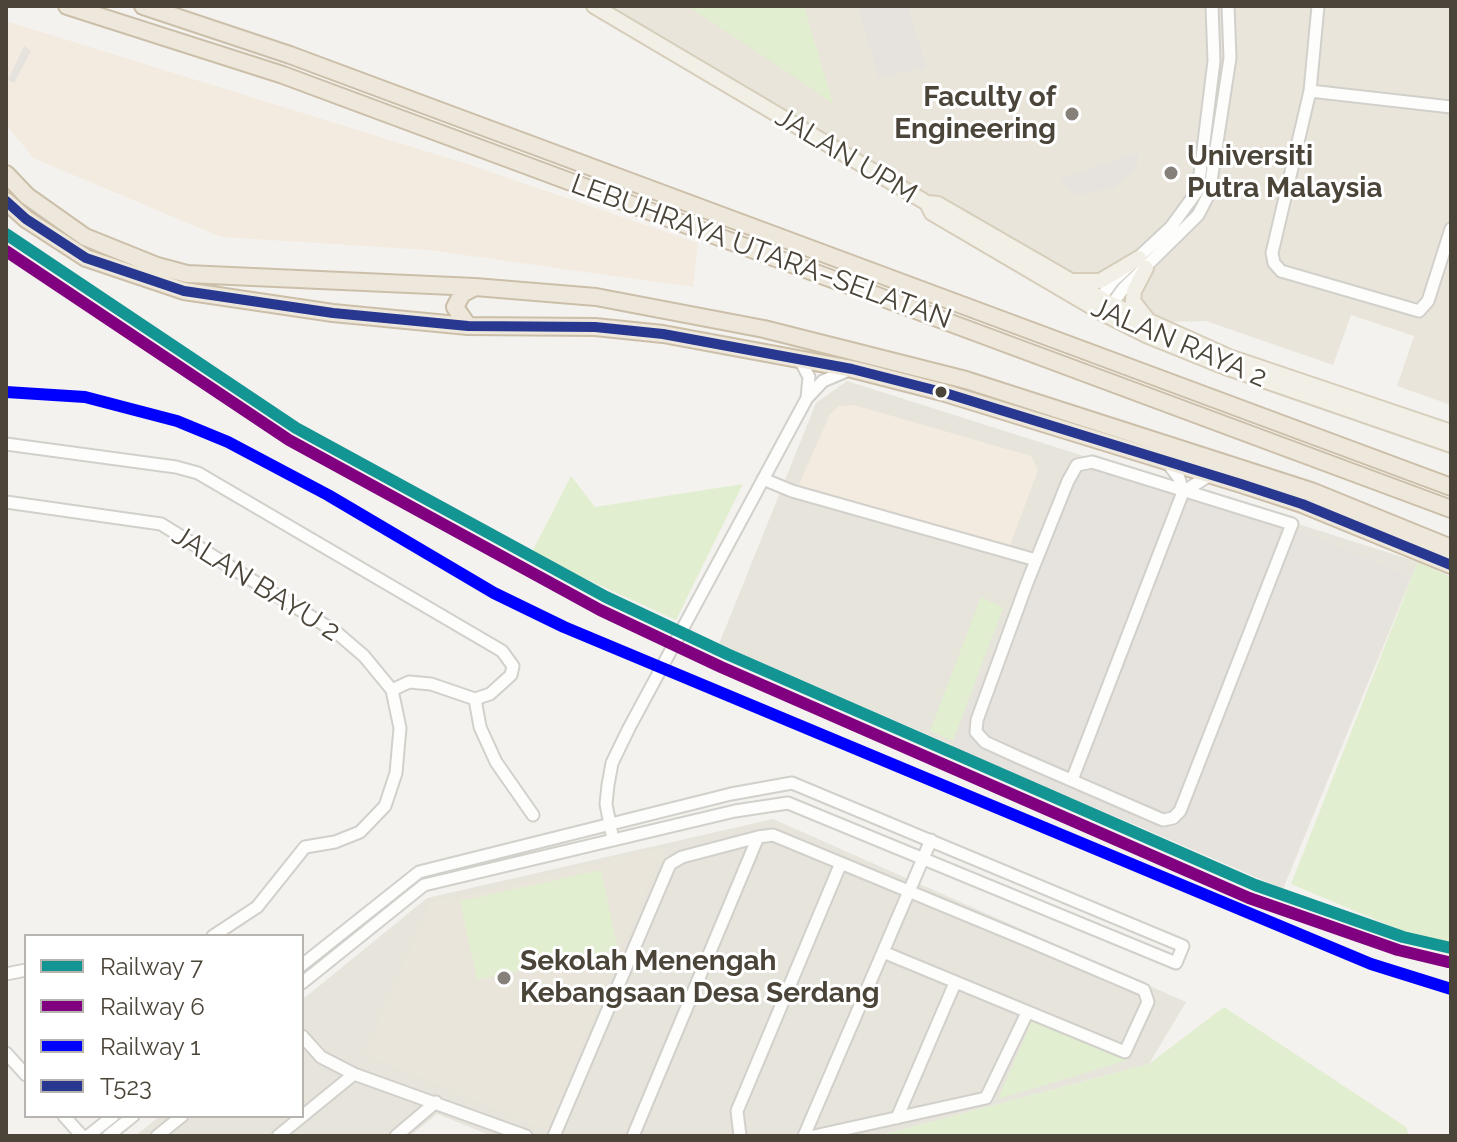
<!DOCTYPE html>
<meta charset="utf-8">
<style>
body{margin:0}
#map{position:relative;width:1457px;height:1142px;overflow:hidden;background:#f4f2ee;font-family:Raleway,sans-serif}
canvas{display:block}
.frame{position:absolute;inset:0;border:8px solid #4b4439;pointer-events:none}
.legend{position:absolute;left:24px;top:934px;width:280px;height:184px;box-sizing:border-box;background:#fff;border:2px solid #b7b4b0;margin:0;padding:10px 14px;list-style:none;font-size:24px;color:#4b4439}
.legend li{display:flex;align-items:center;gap:16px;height:40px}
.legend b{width:40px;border:2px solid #b7b4b0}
</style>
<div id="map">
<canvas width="1457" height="1142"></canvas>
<div class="frame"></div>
<ul class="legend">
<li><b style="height:10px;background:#139593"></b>Railway 7</li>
<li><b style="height:10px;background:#800080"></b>Railway 6</li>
<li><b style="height:10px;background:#00f"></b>Railway 1</li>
<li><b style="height:10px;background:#283890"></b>T523</li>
</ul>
</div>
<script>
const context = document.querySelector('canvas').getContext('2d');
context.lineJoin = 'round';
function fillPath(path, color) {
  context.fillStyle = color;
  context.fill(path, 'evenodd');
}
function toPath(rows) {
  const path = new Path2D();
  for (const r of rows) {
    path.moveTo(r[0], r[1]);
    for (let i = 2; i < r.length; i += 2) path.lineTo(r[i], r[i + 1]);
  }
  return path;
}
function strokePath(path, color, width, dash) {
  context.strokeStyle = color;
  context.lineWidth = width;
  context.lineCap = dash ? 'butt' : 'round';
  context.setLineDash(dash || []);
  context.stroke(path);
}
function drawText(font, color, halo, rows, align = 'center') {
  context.font = font + ' Raleway,sans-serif';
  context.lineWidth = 6;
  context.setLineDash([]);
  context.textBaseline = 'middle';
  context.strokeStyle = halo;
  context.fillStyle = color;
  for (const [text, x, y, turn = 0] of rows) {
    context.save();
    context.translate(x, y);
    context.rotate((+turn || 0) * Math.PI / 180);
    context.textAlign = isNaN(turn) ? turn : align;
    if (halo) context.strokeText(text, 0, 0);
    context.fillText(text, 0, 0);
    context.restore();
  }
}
fillPath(toPath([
 [847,381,1418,562,1283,889,719,644,816,403],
 [773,819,1186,1002,1149,1064,878,1136,492,1136,437,1114,410,1136,135,1136,160,1116,302,1116,302,1000,427,898]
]), '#e7e4dc');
fillPath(toPath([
 [6,21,467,164,698,243,693,287,428,250,221,237,33,158,6,124],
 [854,405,1031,456,1038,470,1009,548,797,489,830,414,839,406]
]), '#f3ebdf');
fillPath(toPath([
 [1077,465,1293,528,1409,577,1282,886,951,748]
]), '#e6e2de');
fillPath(toPath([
 [606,6,1451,6,1451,405,1397,386,1414,336,1351,315,1333,365,1206,321,1171,322,1083,278,1066,275],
 [663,848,548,1131,365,1054,430,903]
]), '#eae5da');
fillPath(toPath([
 [687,6,804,6,833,104,801,81],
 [571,476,595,507,743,484,676,620,531,554],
 [1418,562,1451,577,1451,945,1422,939,1291,884],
 [981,597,1003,608,953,741,930,731],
 [601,870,618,949,477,980,460,901],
 [1224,1007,1406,1127,1409,1136,878,1136,1149,1064],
 [1032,1021,1128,1060,998,1099]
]), '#e1eecf');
fillPath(toPath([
 [858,6,908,6,926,67,879,78],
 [24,46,31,51,14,83,8,80],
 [1138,152,1137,167,1113,188,1078,195,1063,184,1061,179]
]), '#e6e3df');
const minor = toPath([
 [1318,6,1310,91,1272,253,1274,263,1281,271,1419,311,1428,301,1451,229],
 [1310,91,1451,107],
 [1096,304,1113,281,1171,227,1198,190,1214,61,1212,6],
 [1107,311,1123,289,1198,215,1209,194,1230,58,1228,6],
 [799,358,809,377,807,398],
 [6,444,176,467,198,473,502,651,513,666,511,675,490,694,475,699],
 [1166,461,1179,478,1183,492],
 [1092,462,1292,524,1180,811,1173,818,1163,820,1020,758,985,742,976,732,977,720,1027,583,1068,481,1077,465,1092,462],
 [763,479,792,491,1036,560],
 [1183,492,1210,475],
 [6,502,161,524,336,632,364,656,392,690,400,728,396,773,385,806,360,832,335,842,305,847,257,907,213,936],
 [392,690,409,682,431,684,475,699,480,727,496,762,533,815],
 [1072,780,1183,492],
 [613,840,606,804,608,785,612,763,629,728,807,398,823,381,849,370],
 [302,965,419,872,731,794,792,783,1183,946,1176,963,788,803,735,811,424,885,302,983],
 [6,974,26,970],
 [302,1036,321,1057,354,1074,526,1136],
 [6,1053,26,1075],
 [64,1116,82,1136],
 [897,1118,955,983],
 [88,1136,113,1116],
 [108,1136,133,1116],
 [157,1136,182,1116],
 [278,1136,354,1074],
 [396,1136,436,1102],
 [554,1136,670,864,682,857,758,837,773,835,1029,941,1144,990,1148,1002,1125,1052,883,952],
 [633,1136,758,837],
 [740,1136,737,1111,841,863],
 [804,1136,931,840],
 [814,1136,986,1098,1027,1013]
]);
const major = toPath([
 [594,6,927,203,938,204,1111,304,1229,357,1451,432],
 [927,203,932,213,1104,314,1148,336,1225,367,1451,445],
 [1146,268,1134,291,1133,301,1148,320],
 [1074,281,1100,281,1139,258]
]);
const highway = toPath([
 [67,6,283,75,1451,509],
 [143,6,290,55,1451,487],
 [6,174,27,196,85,237,157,266,187,274,475,287,596,297,764,329,966,380,1311,491,1451,548],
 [6,201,26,219,86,258,184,291,333,313,468,326,595,327,663,334,852,369,942,392,1241,484,1302,504,1451,565],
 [468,326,455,307,462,294,475,287]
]);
strokePath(minor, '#d2d0cb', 15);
strokePath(major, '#d6cebb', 18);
strokePath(highway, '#ccbfa9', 20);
strokePath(minor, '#fdfdfc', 11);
strokePath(major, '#f2efe6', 14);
strokePath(highway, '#ede8db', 16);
strokePath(toPath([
 [6,201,26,219,86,258,184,291,333,313,468,326,595,327,663,334,852,369,942,392,1241,484,1302,504,1451,565]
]), '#283890', 10);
strokePath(toPath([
 [6,234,296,428,606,597,727,654,1255,885,1403,937,1451,948]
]), '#139593', 12);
strokePath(toPath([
 [6,251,289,440,600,610,721,667,1249,898,1398,950,1448,962]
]), '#800080', 12);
strokePath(toPath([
 [6,392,85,397,177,421,228,442,328,495,494,593,564,627,1371,964,1451,989]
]), '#00f', 12);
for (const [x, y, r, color] of [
 [1072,114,8,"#868178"],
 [1171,173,8,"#868178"],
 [941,392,7,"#4b4439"],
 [504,978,8,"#868178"]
]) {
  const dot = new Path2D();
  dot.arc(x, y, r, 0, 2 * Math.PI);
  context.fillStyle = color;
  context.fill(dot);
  strokePath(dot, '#fff', 3);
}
drawText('bold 28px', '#4b4439', '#fff', [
 ["Faculty of",1056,98,"right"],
 ["Engineering",1056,130,"right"],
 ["Universiti",1187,157],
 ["Putra Malaysia",1187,189],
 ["Sekolah Menengah",520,962],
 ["Kebangsaan Desa Serdang",520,994]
], 'left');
drawText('28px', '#4b4439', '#fff', [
 ["JALAN UPM",846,156,31],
 ["LEBUHRAYA UTARA–SELATAN",761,252,20],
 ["JALAN RAYA 2",1179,343,23],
 ["JALAN BAYU 2",256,584,32]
]);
</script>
